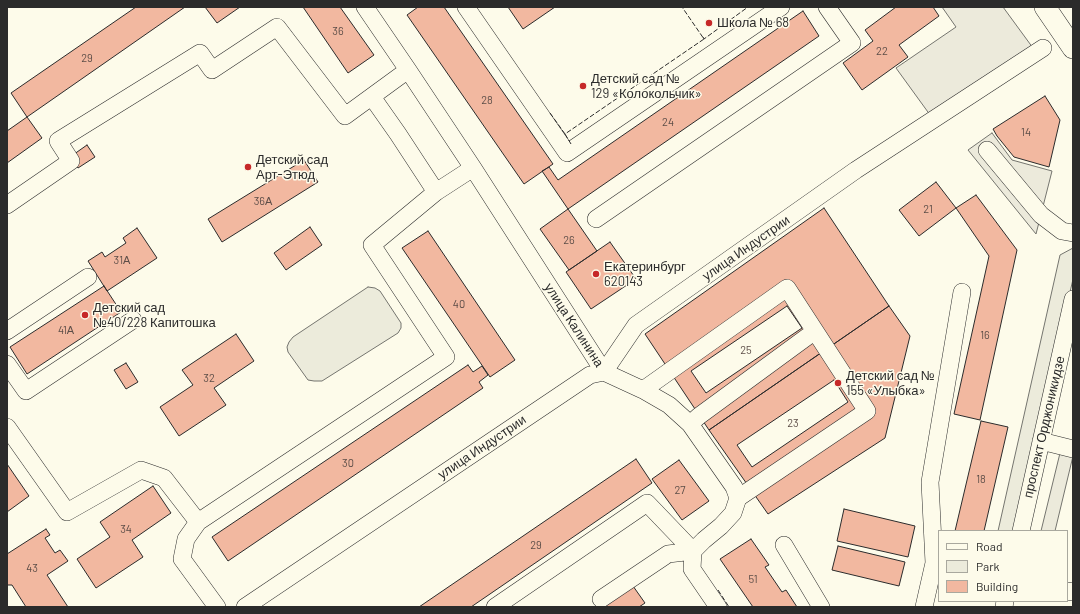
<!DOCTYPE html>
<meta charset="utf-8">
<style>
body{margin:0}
#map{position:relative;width:1080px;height:614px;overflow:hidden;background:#fdfbea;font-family:Barlow,sans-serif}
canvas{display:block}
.frame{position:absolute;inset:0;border:8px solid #2b2b2b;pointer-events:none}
.legend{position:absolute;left:938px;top:530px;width:130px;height:72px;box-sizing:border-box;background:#fdfbea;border:1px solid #a9a89e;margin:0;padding:5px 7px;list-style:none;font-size:12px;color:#2b2b2b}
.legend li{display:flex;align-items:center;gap:8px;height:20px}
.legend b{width:20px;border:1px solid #a9a89e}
</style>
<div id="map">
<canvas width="1080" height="614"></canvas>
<div class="frame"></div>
<ul class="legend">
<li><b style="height:5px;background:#fdfbea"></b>Road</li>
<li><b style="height:11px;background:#ecebdb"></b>Park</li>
<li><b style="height:11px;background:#f2b8a0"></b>Building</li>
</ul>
</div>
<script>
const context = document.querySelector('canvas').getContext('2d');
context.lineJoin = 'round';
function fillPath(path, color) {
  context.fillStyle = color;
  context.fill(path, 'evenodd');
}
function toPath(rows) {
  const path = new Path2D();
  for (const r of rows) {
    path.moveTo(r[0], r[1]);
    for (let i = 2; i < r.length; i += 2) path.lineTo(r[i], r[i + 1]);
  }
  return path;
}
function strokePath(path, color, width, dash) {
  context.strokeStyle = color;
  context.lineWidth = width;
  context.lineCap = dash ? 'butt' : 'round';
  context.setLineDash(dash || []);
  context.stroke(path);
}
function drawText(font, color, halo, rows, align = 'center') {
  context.font = font + ' Barlow,sans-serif';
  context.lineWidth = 3;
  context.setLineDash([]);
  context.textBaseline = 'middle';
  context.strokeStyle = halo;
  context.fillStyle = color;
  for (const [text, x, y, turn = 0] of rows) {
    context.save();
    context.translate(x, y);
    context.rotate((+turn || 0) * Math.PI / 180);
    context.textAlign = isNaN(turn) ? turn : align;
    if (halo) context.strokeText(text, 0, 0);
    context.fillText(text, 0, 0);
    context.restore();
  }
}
const green = toPath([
 [1073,248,1073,279,1016,531,998,531,1060,255,1073,248],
 [368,287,375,288,380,291,401,323,401,328,398,333,322,381,314,381,308,380,288,352,287,347,289,342,293,337,368,287]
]);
fillPath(green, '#ecebdb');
strokePath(green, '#74746e', 1);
const parking = toPath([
 [942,7,1003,7,1033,48,933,119,896,68,956,27,942,7],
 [992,133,1012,160,1052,171,1036,234,968,150,992,133],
 [1061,449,1073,456,1055,531,1041,531,1061,449]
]);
fillPath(parking, '#eceadb');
strokePath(parking, '#74746e', 1);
const building = toPath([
 [136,7,185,7,27,117,11,93,136,7],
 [205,7,240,7,217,23,205,7],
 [303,7,340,7,374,55,348,73,303,7],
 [418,7,444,7,553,164,524,184,407,15,418,7],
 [508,7,555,7,523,29,508,7],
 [896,7,933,7,939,16,899,45,908,57,862,90,843,63,873,41,865,30,896,7],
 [803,11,819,36,568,209,542,171,549,167,558,180,803,11],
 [1045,96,1060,120,1049,167,1014,157,997,136,993,129,1045,96],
 [27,117,42,138,7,163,7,131,27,117],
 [87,145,95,157,78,168,70,157,87,145],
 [304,160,318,182,222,242,208,219,304,160],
 [936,182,956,208,919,236,899,210,936,182],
 [976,195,1017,250,980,420,954,414,989,256,956,208,976,195],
 [824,208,889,306,709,430,645,334,824,208],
 [568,209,597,251,569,270,540,229,568,209],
 [310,227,322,245,286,270,274,253,310,227],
 [137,228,157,258,107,291,88,261,102,252,105,257,126,243,123,238,137,228],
 [428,231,515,360,490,377,402,248,428,231],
 [610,242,636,279,591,309,566,272,610,242],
 [104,286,121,312,27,374,10,347,104,286],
 [787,306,802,328,706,393,691,371,787,306],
 [889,306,910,336,885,438,768,514,709,430,889,306],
 [236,334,254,361,214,388,226,405,179,436,160,407,193,385,182,370,236,334],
 [126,363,138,382,126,389,114,370,126,363],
 [468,365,473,372,482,366,488,375,479,382,483,388,228,561,212,537,468,365],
 [834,380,848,402,752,467,737,445,834,380],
 [981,421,1008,427,984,531,955,531,981,421],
 [636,459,652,483,471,607,419,607,636,459],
 [679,460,709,501,682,520,652,479,679,460],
 [7,464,29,496,7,512,7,464],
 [153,486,171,513,132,540,143,557,96,588,77,559,110,537,100,522,153,486],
 [844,509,915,526,908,557,837,541,844,509],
 [46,529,50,535,45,538,55,553,60,550,68,561,47,575,68,607,26,607,12,585,7,585,7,554,46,529],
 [751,539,769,565,765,567,782,592,786,590,797,607,753,607,720,559,751,539],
 [838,546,905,562,899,586,832,570,838,546],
 [633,586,645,603,639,607,603,607,633,586]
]);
fillPath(building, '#f2b8a0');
strokePath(building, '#2b2b2b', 1);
const minor = toPath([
 [365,7,408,70,473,168,604,372,643,390,669,405,690,424,734,487,738,498,733,513,721,526,704,540,693,551,692,569,718,607],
 [466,7,567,153,781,7],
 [372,97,398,134,436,192],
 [987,150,1041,215,1062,231,1073,233],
 [7,205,71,161,58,141,200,53,212,70,277,27,345,116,408,70],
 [596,219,852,43,827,7],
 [7,331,88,277],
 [7,364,26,391,133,320],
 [643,390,787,288,867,411,738,498],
 [690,424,699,416,815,331],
 [7,427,67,512,141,470,164,478,198,522],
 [1041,441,1073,449],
 [1021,531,1073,299],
 [784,545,821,607],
 [1067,591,1073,592],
 [601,599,668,554,693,551],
 [217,607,182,559,186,539,198,522,446,357,372,245,436,192,473,168],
 [245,607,590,375,604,372,636,325,856,170,1043,48],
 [495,607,647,503,693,551],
 [924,607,934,563,930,482,962,292],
 [1004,607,1005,601]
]);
const major = toPath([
 [1045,7,1073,48]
]);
strokePath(minor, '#2b2b2b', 18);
strokePath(major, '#2b2b2b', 22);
strokePath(minor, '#fdfbea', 17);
strokePath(major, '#fdfbea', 21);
strokePath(toPath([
 [703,37,704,39,748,7],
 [550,113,565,134,704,39,682,7],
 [565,134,571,144],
 [718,590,729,607]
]), '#2b2b2b', 1, [5, 2]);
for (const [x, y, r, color] of [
 [709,23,4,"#c62828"],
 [583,86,4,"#c62828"],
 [248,167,4,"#c62828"],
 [596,274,4,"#c62828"],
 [85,315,4,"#c62828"],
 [838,383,4,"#c62828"]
]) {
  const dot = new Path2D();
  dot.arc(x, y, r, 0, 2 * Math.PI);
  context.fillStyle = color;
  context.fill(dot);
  strokePath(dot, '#fdfbea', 1.5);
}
drawText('11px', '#5d4e48', null, [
 ["36",338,31],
 ["22",882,51],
 ["29",87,58],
 ["28",487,100],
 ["24",668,122],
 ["14",1026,132],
 ["36А",263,201],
 ["21",928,209],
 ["26",569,240],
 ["31А",122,260],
 ["40",459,304],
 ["41А",66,330],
 ["16",985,335],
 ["25",746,350],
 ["32",209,378],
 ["23",793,423],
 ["30",348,463],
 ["18",981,479],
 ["27",680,490],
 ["34",126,529],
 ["29",536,545],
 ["43",32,568],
 ["51",753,579]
]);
drawText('13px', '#2b2b2b', '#fdfbea', [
 ["Школа № 68",717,23],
 ["Детский сад №",591,79],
 ["129 «Колокольчик»",591,94],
 ["Детский сад",256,160],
 ["Арт-Этюд",256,175],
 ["Екатеринбург",604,267],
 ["620143",604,282],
 ["Детский сад",93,308],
 ["№40/228 Капитошка",93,323],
 ["Детский сад №",846,376],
 ["155 «Улыбка»",846,391]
], 'left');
drawText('13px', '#2b2b2b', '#fdfbea', [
 ["улица Индустрии",746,248,-35],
 ["улица Калинина",574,325,57],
 ["проспект Орджоникидзе",1044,427,-77],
 ["улица Индустрии",482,447,-34]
]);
</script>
